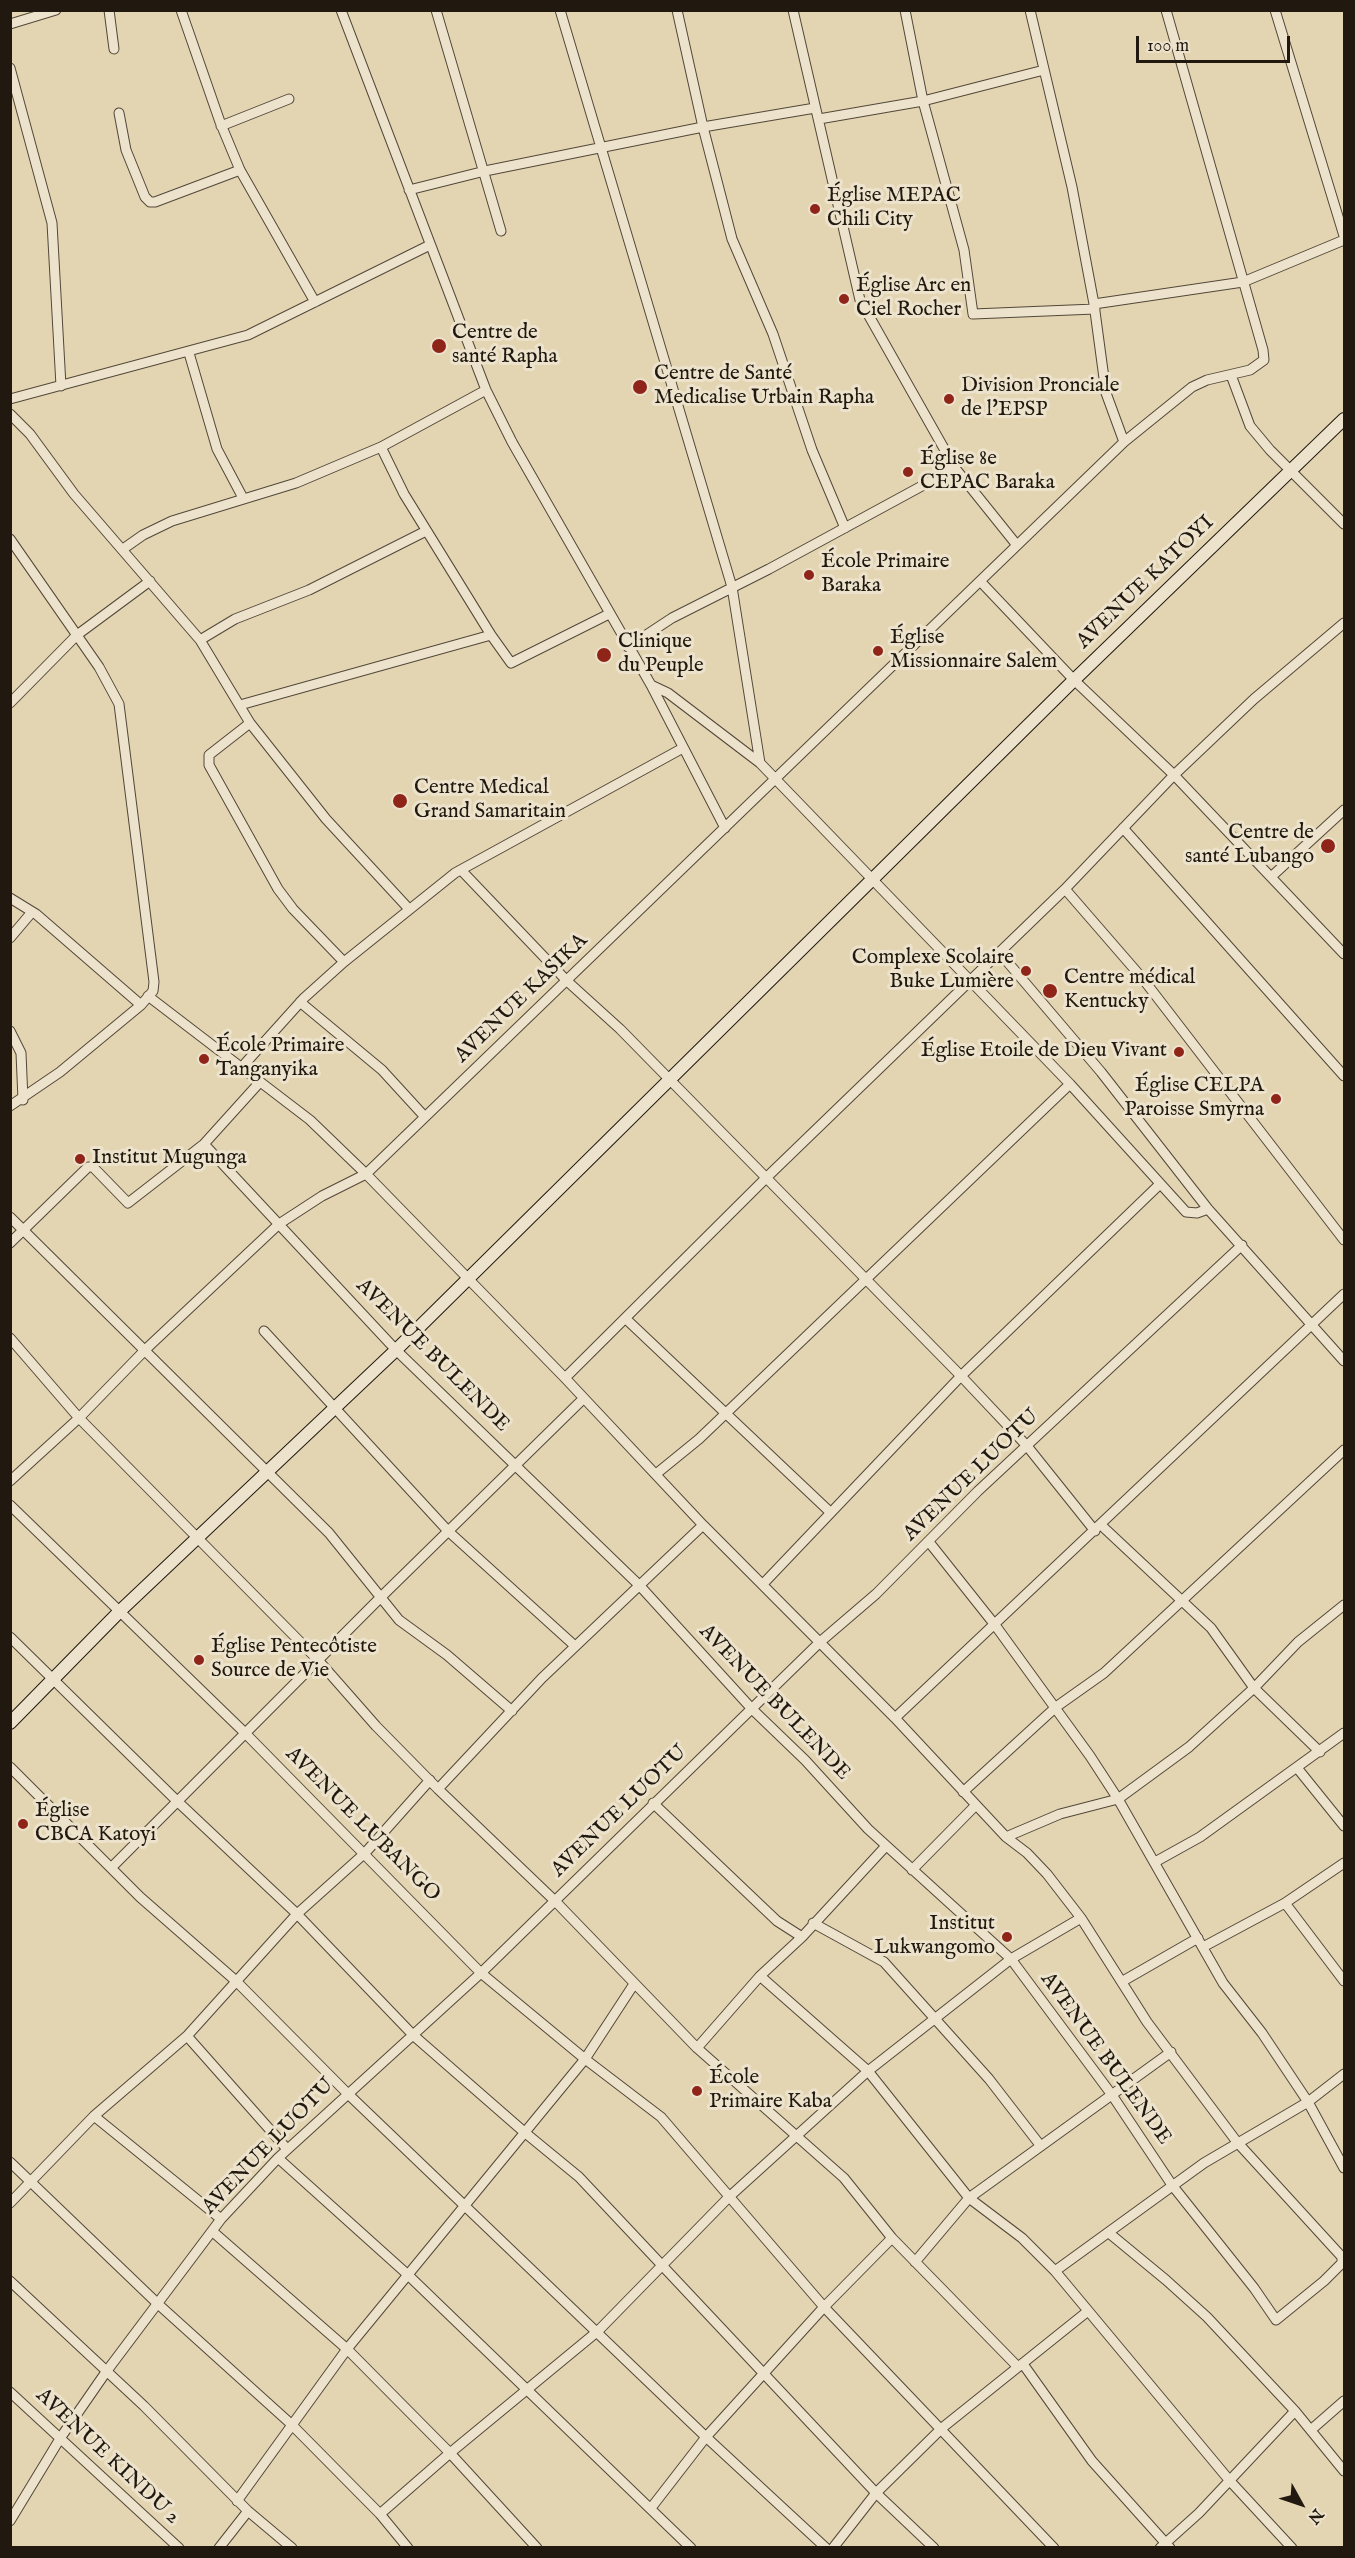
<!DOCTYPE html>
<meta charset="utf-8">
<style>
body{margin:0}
#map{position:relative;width:1355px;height:2558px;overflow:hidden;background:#e3d4b2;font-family:"IM FELL English",serif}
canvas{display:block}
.frame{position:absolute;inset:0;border:12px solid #21190f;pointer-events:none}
.north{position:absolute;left:1271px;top:2474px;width:60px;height:60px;-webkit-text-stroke:4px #ede3cd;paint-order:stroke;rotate:130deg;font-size:16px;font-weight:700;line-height:24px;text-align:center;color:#21190f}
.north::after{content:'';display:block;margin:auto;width:21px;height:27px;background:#21190f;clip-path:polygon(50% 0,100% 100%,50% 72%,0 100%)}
.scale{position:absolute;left:1136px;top:36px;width:154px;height:27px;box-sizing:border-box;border:3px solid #21190f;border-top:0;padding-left:8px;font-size:18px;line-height:21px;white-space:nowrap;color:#21190f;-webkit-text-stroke:4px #ede3cd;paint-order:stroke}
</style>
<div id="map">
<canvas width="1355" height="2558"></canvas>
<div class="frame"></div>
<div class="north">N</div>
<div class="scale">100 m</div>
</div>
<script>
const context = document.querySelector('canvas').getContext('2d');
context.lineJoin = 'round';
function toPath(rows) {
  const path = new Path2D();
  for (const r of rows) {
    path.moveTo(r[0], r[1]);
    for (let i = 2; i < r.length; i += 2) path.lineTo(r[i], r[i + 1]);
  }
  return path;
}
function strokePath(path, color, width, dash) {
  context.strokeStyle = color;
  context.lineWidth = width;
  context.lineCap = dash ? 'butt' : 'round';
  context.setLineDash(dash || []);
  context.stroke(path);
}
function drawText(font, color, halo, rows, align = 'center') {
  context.font = font + ' "IM FELL English",serif';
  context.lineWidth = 6;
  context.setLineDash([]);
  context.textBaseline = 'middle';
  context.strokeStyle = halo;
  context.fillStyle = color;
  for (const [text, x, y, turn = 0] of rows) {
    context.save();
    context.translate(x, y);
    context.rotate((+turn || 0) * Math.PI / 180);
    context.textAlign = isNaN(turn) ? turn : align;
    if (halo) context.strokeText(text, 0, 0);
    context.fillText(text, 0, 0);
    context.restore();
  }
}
const street = toPath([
 [109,10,114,49],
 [181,10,220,122,240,170,315,302],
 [341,10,486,390,512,442,651,685,725,828],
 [436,10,501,231],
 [560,10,732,587,760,763],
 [677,10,703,127,732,239,773,334,812,450,845,528],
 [793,10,860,300,955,468,1016,544],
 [905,10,923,101,964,250,973,314,1095,309],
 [1030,10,1072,187,1094,304,1106,393,1124,442],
 [1275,10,1344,236],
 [10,24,56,10],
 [10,68,52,223,61,386],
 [119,113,126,150,145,197,150,202,155,202,240,170],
 [819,119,923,101,1044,70],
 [221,126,289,99],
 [409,190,485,171,703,127,815,108],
 [1094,304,1243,282,1344,240],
 [189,353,217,449,243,498],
 [1231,375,1250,426,1270,450,1344,524],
 [10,399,248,335,430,245],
 [10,414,30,434,74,494,200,640,250,723,326,819,409,909],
 [381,447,404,494,491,635,511,663,609,614],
 [10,539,99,667,119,704,154,982,153,991,141,1005,60,1072,10,1106],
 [123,549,143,535,172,521,296,483,381,447,486,390],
 [980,581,1074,680,1174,775,1344,954],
 [200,640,235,619,309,590,426,531],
 [628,647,672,618,769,569,955,468],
 [651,685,668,693,760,763,1070,1084,1186,1212,1197,1213,1208,1209],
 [10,703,77,635,150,581],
 [240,705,491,635],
 [250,723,209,755,209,765,278,889,293,909,344,962],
 [1123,828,1344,1076],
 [461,870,567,981,620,1029,961,1376,1027,1446,1095,1531],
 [1271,877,1344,810],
 [1065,889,1143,979,1344,1240],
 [10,898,36,914,141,1005],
 [10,938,32,912],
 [999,952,1101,1072,1208,1209,1344,1361],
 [148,996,310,1120,366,1174,565,1378,703,1525,895,1718,1006,1837,1027,1853,1047,1874,1081,1918,1147,2022,1237,2142,1342,2257,1342,2263,1324,2281,1276,2320,1254,2288,1172,2185,1112,2095,1011,1959,868,1829,805,1760,752,1709,640,1586,396,1350,204,1144],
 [300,1002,382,1070,425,1117],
 [10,1031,21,1053,23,1100],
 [241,1068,304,998,344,962,455,873,683,748],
 [10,1217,329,1533,399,1620,447,1655,512,1711],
 [10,1243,88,1167,93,1167,128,1203,204,1144,260,1082],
 [625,1318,830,1512],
 [264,1331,448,1531,575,1646],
 [10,1338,79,1418,318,1660,376,1726,438,1789,555,1901,697,2048,844,2178,892,2238,1017,2366],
 [565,1378,767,1177,1065,889,1174,775,1254,699,1344,623],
 [656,1474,699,1439,1070,1084],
 [10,1481,79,1418,146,1349,279,1224,322,1196,366,1174,1124,442,1192,387,1207,380,1250,370,1264,360,1263,350,1166,10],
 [10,1505,245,1733,481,1973,585,2059,661,2117,824,2307,1054,2548],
 [1101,1525,1211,1628,1254,1688,1320,1752],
 [929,1542,995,1625,1090,1756,1118,1799,1223,1983,1262,2033,1308,2102,1344,2168],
 [763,1584,961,1376,1160,1184],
 [10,1637,177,1801,297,1914,413,2035,523,2131,579,2177,876,2493,934,2548],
 [895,1718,1344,1294],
 [10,1767,140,1897,236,1981,347,2093,706,2437,826,2548],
 [1298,1769,1344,1826],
 [438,1789,542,1678,703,1525],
 [963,1792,1056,1707,1104,1673,1344,1450],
 [653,1803,777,1921,802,1937],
 [1006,1837,1060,1814,1118,1799,1189,1747,1254,1688,1298,1642,1344,1605],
 [1155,1862,1200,1837,1344,1733],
 [111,1868,380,1598,583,1399],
 [912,1870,975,1806],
 [1285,1903,1344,1981],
 [813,1923,884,1962,989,2079,1040,2145],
 [1203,1947,1285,1903,1344,1863],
 [760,1976,868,2071,969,2198,1022,2238,1055,2271,1230,2481,1292,2548],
 [1123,1981,1198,1938],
 [187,2036,287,2149],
 [697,2048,760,1976,802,1937,886,1846],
 [94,2116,221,2219],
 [278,2158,407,2274,691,2548],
 [10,2162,158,2304,291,2424,380,2514,408,2548],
 [10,2203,94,2116,187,2036,297,1914,365,1853,430,1780],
 [212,2231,347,2349,450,2453,537,2548],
 [1109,2233,1166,2280,1207,2317,1295,2411],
 [915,2262,969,2198,1171,2052],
 [1055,2271,1204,2163,1308,2102,1344,2074],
 [10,2281,144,2406,248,2511,292,2548],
 [1023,2364,1092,2461,1170,2548],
 [10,2392,179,2548],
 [1312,2429,1344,2401],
 [237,2501,347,2349,585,2059,634,1984],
 [651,2508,706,2437,824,2307,892,2238],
 [380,2514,450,2453,598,2331,729,2197,868,2071,1011,1959,1081,1918],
 [10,2521,61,2437,106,2372,221,2219,278,2158,481,1973,820,1642,876,1594,978,1491,1242,1245],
 [219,2548,248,2511],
 [833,2548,876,2493,942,2428,1088,2311],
 [1160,2548,1199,2513,1295,2411,1344,2471]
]);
const secondary = toPath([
 [10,1723,121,1610,396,1350,1074,680,1344,419]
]);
strokePath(street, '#524838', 11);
strokePath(secondary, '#21190f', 14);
strokePath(street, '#ede3cd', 9);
strokePath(secondary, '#ede3cd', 12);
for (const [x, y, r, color] of [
 [815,209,6,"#8f2418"],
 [844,299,6,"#8f2418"],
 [439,346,8,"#8f2418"],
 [640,387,8,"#8f2418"],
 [949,399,6,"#8f2418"],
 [908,472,6,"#8f2418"],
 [809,575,6,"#8f2418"],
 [878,651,6,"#8f2418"],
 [604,655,8,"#8f2418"],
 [400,801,8,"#8f2418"],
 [1328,846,8,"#8f2418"],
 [1026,971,6,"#8f2418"],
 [1050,991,8,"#8f2418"],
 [1179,1052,6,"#8f2418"],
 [204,1059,6,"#8f2418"],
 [1276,1099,6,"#8f2418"],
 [80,1159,6,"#8f2418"],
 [199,1660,6,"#8f2418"],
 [23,1824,6,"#8f2418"],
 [1007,1937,6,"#8f2418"],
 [697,2091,6,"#8f2418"]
]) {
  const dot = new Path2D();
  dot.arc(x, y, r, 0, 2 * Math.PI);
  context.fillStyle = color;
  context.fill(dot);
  strokePath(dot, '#ede3cd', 2);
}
drawText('21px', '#21190f', '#ede3cd', [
 ["Église MEPAC",827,197],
 ["Chili City",827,221],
 ["Église Arc en",856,287],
 ["Ciel Rocher",856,311],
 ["Centre de",452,334],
 ["santé Rapha",452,358],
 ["Centre de Santé",654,375],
 ["Medicalise Urbain Rapha",654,399],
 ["Division Pronciale",961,387],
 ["de l'EPSP",961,411],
 ["Église 8e",920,460],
 ["CEPAC Baraka",920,484],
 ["École Primaire",821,563],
 ["Baraka",821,587],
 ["Église",890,639],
 ["Missionnaire Salem",890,663],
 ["Clinique",618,643],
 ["du Peuple",618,667],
 ["Centre Medical",414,789],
 ["Grand Samaritain",414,813],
 ["Centre de",1314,834,"right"],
 ["santé Lubango",1314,858,"right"],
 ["Complexe Scolaire",1014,959,"right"],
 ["Buke Lumière",1014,983,"right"],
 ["Centre médical",1064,979],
 ["Kentucky",1064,1003],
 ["École Primaire",216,1047],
 ["Tanganyika",216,1071],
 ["Église Etoile de Dieu Vivant",1167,1052,"right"],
 ["Église CELPA",1264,1087,"right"],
 ["Paroisse Smyrna",1264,1111,"right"],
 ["Institut Mugunga",92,1159],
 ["Église Pentecôtiste",211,1648],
 ["Source de Vie",211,1672],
 ["Église",35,1812],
 ["CBCA Katoyi",35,1836],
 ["Institut",995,1925,"right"],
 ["Lukwangomo",995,1949,"right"],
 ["École",709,2079],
 ["Primaire Kaba",709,2103]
], 'left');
drawText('21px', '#21190f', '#ede3cd', [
 ["AVENUE KATOYI",1146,583,-44],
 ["AVENUE KASIKA",522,999,-44],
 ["AVENUE BULENDE",432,1356,45],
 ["AVENUE LUOTU",972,1476,-44],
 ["AVENUE BULENDE",774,1703,46],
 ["AVENUE LUOTU",620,1812,-44],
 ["AVENUE LUBANGO",362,1825,45],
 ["AVENUE BULENDE",1105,2059,54],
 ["AVENUE LUOTU",269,2147,-46],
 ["AVENUE KINDU 2",107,2457,43]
]);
</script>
